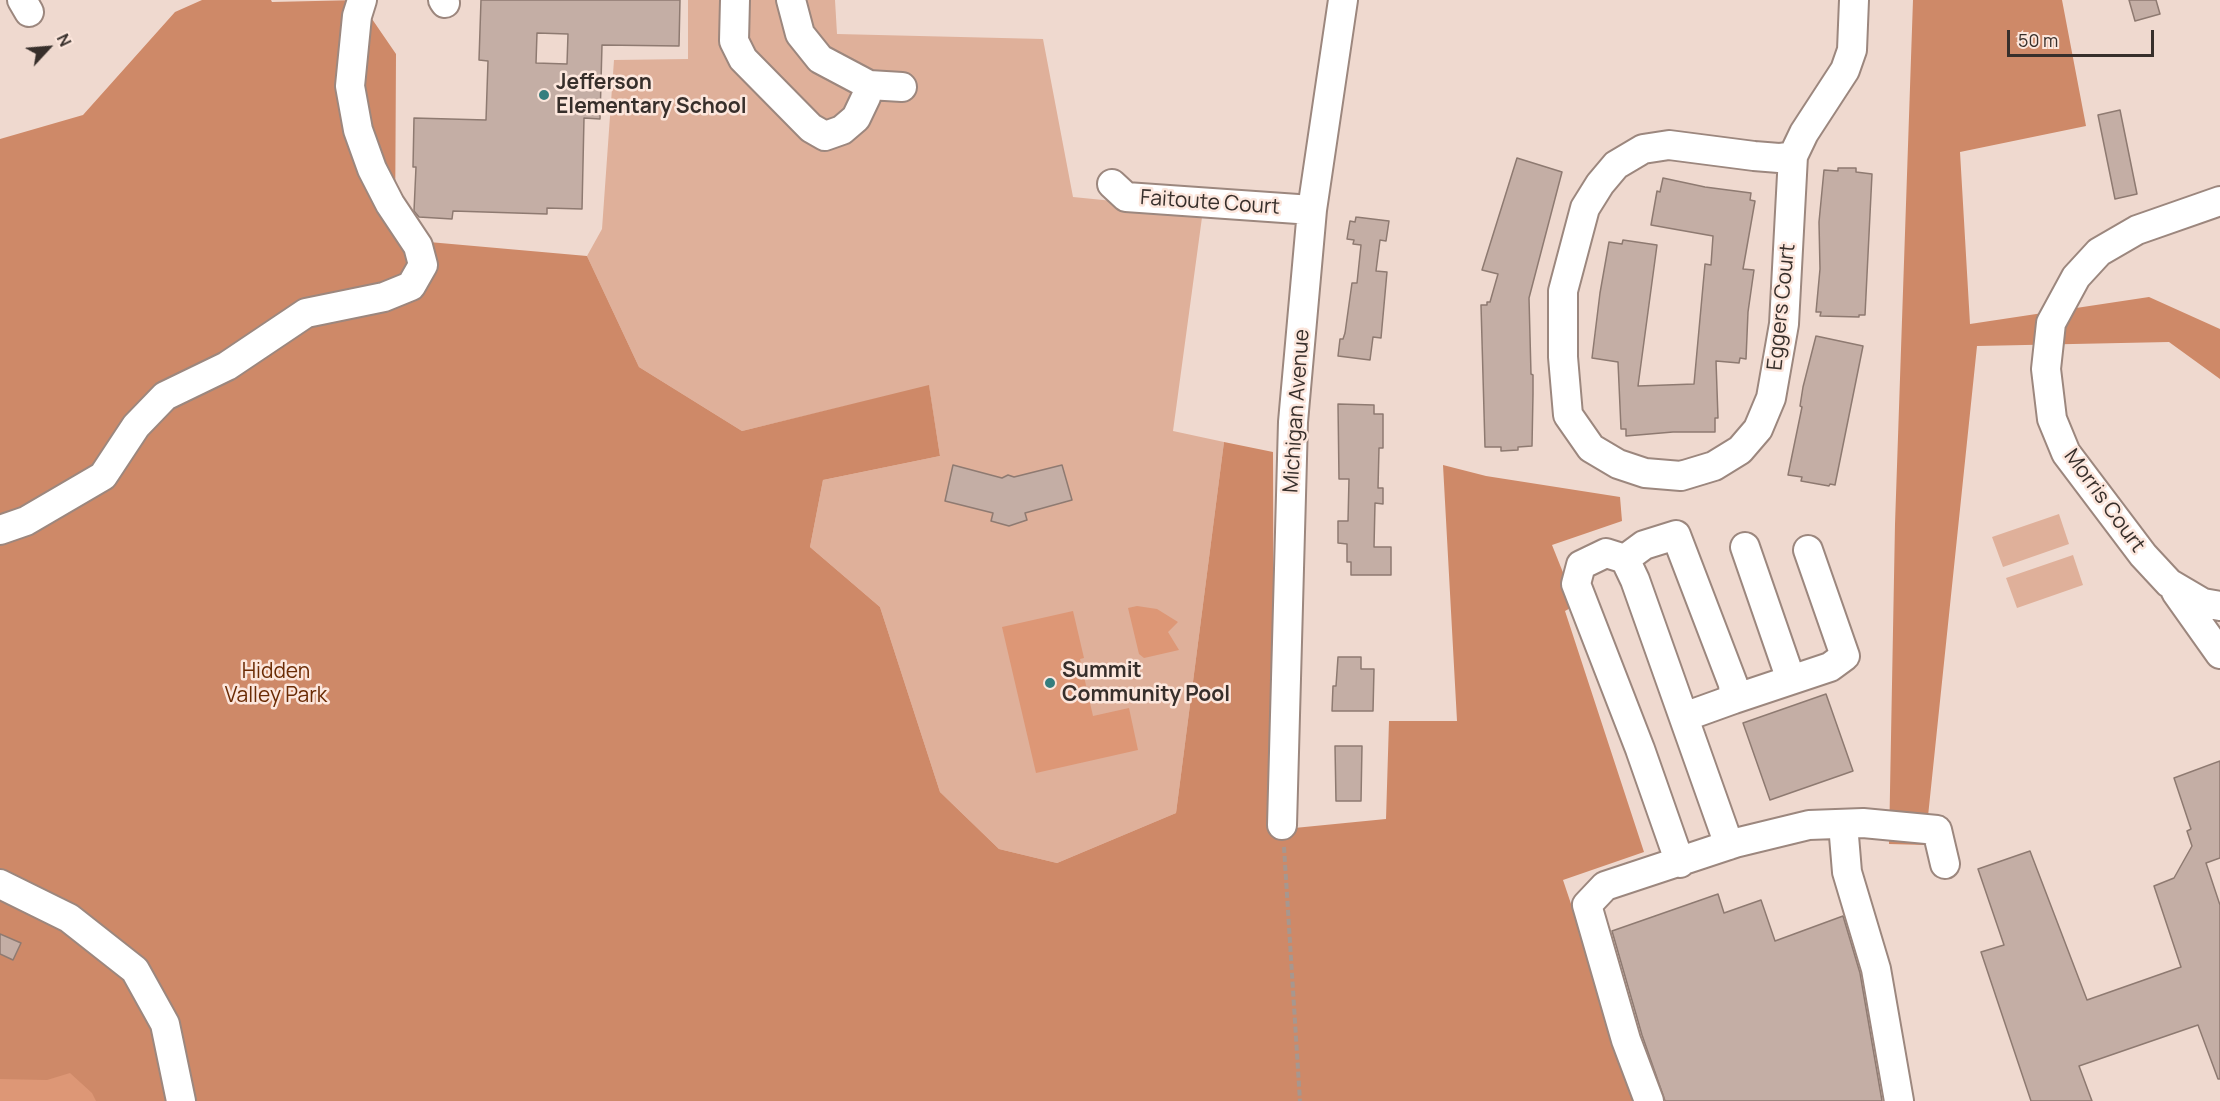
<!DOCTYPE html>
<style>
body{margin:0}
#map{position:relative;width:2220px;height:1101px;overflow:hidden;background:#efd9cf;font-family:Manrope,sans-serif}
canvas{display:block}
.north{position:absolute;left:18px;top:18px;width:60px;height:60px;-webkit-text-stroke:4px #fce6dc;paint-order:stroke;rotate:64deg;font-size:16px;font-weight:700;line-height:24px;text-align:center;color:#372f2b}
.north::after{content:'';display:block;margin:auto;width:21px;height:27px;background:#372f2b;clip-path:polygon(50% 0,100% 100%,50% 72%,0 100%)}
.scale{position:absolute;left:2007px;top:30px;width:147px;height:27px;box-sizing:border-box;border:3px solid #372f2b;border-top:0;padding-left:8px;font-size:18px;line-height:21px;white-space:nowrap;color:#372f2b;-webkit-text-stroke:4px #fce6dc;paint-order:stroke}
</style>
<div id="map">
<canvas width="2220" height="1101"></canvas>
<div class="north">N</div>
<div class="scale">50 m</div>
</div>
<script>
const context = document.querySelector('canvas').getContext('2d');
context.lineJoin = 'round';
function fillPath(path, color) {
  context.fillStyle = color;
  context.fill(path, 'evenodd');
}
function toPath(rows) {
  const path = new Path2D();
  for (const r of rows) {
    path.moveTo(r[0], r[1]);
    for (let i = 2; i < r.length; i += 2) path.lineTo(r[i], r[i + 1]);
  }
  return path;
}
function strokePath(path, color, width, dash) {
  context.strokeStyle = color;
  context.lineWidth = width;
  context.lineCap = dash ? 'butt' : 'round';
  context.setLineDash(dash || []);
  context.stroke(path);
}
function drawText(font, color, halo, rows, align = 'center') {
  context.font = font + ' Manrope,sans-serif';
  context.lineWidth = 5;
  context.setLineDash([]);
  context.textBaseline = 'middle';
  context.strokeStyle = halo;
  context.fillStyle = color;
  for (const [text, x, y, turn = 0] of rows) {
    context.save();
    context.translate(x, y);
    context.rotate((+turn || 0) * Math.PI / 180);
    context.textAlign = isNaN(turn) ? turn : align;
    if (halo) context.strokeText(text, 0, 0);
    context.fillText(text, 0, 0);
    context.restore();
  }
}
fillPath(toPath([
 [688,0,835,0,837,34,1043,39,1073,197,1203,210,1173,431,1224,442,1176,813,1057,863,999,849,940,792,880,607,810,547,823,480,940,456,929,386,742,431,639,367,587,256,602,229,614,60,688,59],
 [2059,514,2069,544,2003,567,1992,537],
 [2073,555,2083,585,2017,608,2006,578]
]), '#dfb09a');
fillPath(toPath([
 [202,0,271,0,272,2,359,0,396,54,395,239,587,256,639,367,742,431,929,385,940,456,823,480,810,547,880,607,940,792,999,849,1057,863,1176,813,1224,442,1273,452,1274,830,1386,819,1389,721,1457,721,1443,465,1486,476,1620,497,1622,521,1552,545,1576,605,1565,611,1644,852,1563,880,1637,1101,0,1101,0,139,83,115,175,12],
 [1913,0,2062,0,2086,126,1960,152,1970,324,2149,297,2220,329,2220,379,2169,342,1977,346,1925,845,1889,844,1895,524]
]), '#ce8968');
fillPath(toPath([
 [1137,606,1157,609,1178,622,1168,632,1179,650,1144,658,1139,654,1128,608],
 [1073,611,1084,658,1080,659,1093,716,1129,708,1138,750,1036,773,1002,627],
 [70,1073,92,1093,96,1101,0,1101,0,1079,47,1080]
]), '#dd9776');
const building = toPath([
 [481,0,680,0,679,46,602,45,600,119,584,118,582,209,547,208,547,214,453,211,452,219,419,217,414,211,416,167,413,167,414,118,486,120,488,61,479,60,481,0],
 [537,33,568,34,567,64,536,63,537,33],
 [2129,0,2156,0,2160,14,2135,21,2129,0],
 [2120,110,2137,194,2115,199,2098,115,2120,110],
 [1517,158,1562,172,1529,298,1531,374,1533,375,1533,394,1532,446,1518,447,1518,450,1501,451,1501,447,1485,447,1481,305,1487,305,1487,302,1490,302,1498,274,1482,270,1517,158],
 [1838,168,1856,168,1856,172,1872,174,1865,315,1859,315,1859,317,1820,316,1821,312,1816,312,1820,269,1819,222,1824,170,1838,171,1838,168],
 [1663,178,1705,187,1751,193,1750,200,1755,201,1743,269,1754,270,1748,312,1746,359,1740,358,1739,363,1716,361,1718,418,1715,418,1715,432,1673,432,1626,436,1626,429,1621,429,1618,362,1592,358,1600,293,1609,242,1622,244,1623,240,1657,245,1638,386,1694,384,1705,264,1711,265,1713,236,1651,225,1657,191,1660,192,1663,178],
 [1356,217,1389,221,1386,241,1380,240,1376,271,1387,272,1381,338,1373,337,1370,360,1338,356,1340,339,1343,339,1345,333,1352,283,1357,283,1361,245,1353,244,1354,240,1347,239,1350,221,1355,222,1356,217],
 [1816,336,1863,346,1835,485,1830,484,1829,486,1801,481,1802,477,1788,475,1802,407,1800,406,1803,387,1816,336],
 [1338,404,1374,405,1374,414,1383,414,1383,448,1379,448,1378,488,1383,488,1383,504,1375,503,1374,547,1391,547,1391,575,1351,575,1351,562,1347,562,1347,544,1338,543,1338,521,1348,521,1349,479,1339,479,1338,404],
 [953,465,1002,478,1008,475,1014,477,1062,465,1072,500,1025,513,1027,520,1009,526,991,521,993,513,945,501,953,465],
 [1338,657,1361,657,1361,669,1374,669,1373,711,1332,711,1333,686,1336,686,1338,657],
 [1826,694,1853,771,1770,800,1743,723,1826,694],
 [1335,746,1362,746,1361,801,1336,801,1335,746],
 [2220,761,2220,858,2206,863,2220,905,2220,1079,2218,1079,2198,1025,2079,1066,2092,1101,2031,1101,1981,952,2004,945,1978,869,2030,851,2087,1000,2181,967,2154,886,2174,878,2192,846,2187,831,2191,829,2174,778,2220,761],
 [1718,894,1724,913,1761,900,1775,941,1843,916,1860,973,1882,1101,1665,1101,1642,1035,1612,931,1718,894],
 [0,934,21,943,13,960,0,954,0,934]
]);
fillPath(building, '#c4aea5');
strokePath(building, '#8e7a71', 1.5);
const minor = toPath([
 [22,0,29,12],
 [443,0,445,3],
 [735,0,734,41,743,59,811,128,825,136,842,130,856,118,866,97,869,85],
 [791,0,800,34,820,59,869,85,902,87],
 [1793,156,1779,158,1754,156,1669,145,1643,149,1616,165,1600,184,1585,208,1563,291,1563,357,1568,415,1591,448,1618,464,1645,473,1681,476,1714,466,1740,450,1758,429,1771,398,1784,324,1793,156,1804,133,1845,70,1852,50,1854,0],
 [1112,184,1126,197,1312,210],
 [2220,201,2137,230,2099,252,2076,277,2051,323,2046,369,2052,419,2066,453,2143,555,2169,583,2203,603,2220,606],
 [0,530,26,521,103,476,136,426,165,396,227,366,306,313,384,297,411,286,423,265,418,246,390,204,372,169,358,130,350,86,357,16,362,0],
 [1745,547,1791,680],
 [1625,559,1644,545,1676,535,1733,684,1734,699,1684,717],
 [2176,592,2220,654],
 [1734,699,1830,667,1845,656,1808,550],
 [1843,824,1847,872,1876,969,1899,1101],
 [1282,825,1293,422,1312,210,1343,0],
 [1680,863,1640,749,1576,584,1581,565,1606,553,1625,559,1635,580,1729,845],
 [0,884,69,918,135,970,165,1024,181,1101],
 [1649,1101,1626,1040,1587,905,1605,886,1735,843,1809,825,1863,823,1937,830,1945,864]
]);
strokePath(minor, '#9c877e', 32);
strokePath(toPath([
 [1284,847,1300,1101]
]), '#a7978f', 4, [6, 3]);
strokePath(minor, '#fff', 28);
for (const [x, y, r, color] of [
 [544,95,6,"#357e7e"],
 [1050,683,6,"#357e7e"]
]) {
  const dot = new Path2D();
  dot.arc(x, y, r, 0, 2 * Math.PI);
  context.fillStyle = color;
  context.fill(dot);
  strokePath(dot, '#fce6dc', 2);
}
drawText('bold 21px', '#372f2b', '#fce6dc', [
 ["Jefferson",556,83],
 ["Elementary School",556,107],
 ["Summit",1062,671],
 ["Community Pool",1062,695]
], 'left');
drawText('21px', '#372f2b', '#fce6dc', [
 ["Faitoute Court",1210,203,4],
 ["Eggers Court",1782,307,-84],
 ["Michigan Avenue",1297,411,-86],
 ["Morris Court",2104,501,54]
]);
drawText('21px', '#6a2b04', '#fce6dc', [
 ["Hidden",276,672],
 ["Valley Park",276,696]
]);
</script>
